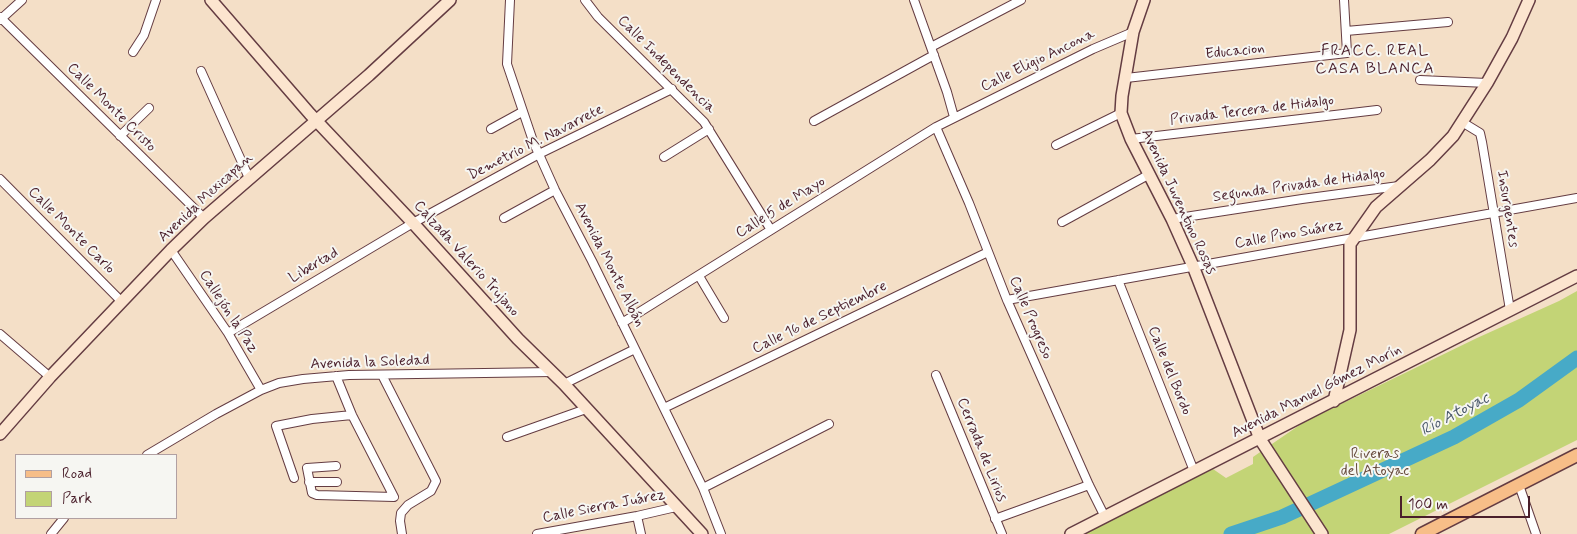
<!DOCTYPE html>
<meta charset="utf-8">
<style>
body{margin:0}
#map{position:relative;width:1577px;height:534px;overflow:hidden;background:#f4dfc7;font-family:Mynerve,sans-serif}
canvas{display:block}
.legend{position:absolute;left:15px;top:454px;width:162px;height:65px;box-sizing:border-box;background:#f6f6f2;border:1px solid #b1a0a2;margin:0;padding:6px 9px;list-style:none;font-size:15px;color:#4a1f2b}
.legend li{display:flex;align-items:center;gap:10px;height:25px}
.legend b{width:25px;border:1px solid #b1a0a2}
.scale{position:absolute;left:1400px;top:496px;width:130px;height:22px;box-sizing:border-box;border:2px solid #4a1f2b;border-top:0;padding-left:6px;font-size:15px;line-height:18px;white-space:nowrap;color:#4a1f2b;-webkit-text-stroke:4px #f6f6f2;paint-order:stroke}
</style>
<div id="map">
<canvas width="1577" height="534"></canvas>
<ul class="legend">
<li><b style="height:6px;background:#f7be88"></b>Road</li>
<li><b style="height:14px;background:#c3d476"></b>Park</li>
</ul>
<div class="scale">100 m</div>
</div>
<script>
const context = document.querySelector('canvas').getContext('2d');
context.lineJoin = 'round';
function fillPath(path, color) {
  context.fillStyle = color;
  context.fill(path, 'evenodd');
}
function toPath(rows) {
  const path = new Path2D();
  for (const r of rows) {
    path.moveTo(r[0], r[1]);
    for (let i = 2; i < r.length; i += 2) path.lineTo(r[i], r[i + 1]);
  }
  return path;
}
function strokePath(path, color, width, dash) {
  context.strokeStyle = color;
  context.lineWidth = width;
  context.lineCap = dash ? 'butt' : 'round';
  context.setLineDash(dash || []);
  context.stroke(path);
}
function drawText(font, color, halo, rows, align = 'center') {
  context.font = font + ' Mynerve,sans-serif';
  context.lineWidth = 4;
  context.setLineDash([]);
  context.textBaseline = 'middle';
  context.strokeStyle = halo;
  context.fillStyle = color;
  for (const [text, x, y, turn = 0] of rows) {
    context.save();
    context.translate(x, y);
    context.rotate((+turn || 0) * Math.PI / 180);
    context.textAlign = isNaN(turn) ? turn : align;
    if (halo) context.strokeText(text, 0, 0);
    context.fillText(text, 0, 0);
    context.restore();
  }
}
fillPath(toPath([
 [1577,291,1577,440,1389,534,1083,534,1137,505,1213,469,1226,478,1253,464,1253,457,1304,422,1477,338,1559,301]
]), '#c3d476');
strokePath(toPath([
 [1231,534,1282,517,1454,437,1519,400,1577,358]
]), '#47aac7', 15);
const street = toPath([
 [510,0,507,64,533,141,555,190,592,261,703,488,721,534],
 [585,0,598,17,704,122,771,230],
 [914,0,947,92,954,117],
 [0,17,204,218],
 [0,20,22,0],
 [1346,31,1448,22],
 [931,47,1021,0],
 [133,52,144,35,156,0],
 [201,71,249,178],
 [1126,78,1347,53,1344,0],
 [1420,80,1487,83],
 [814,121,934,55],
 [1462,122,1480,133,1482,142,1510,310],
 [936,127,969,203,1007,300,1089,485,1105,517],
 [491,129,522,112],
 [120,136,149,108],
 [1131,139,1377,110],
 [1056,145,1121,113],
 [664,157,709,129],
 [0,179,122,302],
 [504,218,555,190],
 [1172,219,1302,199,1399,186],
 [1062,222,1148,175],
 [171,250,228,333,261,390],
 [699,276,724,318],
 [1118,280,1194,471],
 [1007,300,1577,198],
 [622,323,936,127,1093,49,1133,32],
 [228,333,413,223,539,154,672,89],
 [0,334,50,377],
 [382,375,436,481,431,491,408,505,401,513,400,521,402,534],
 [936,375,1002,534],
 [336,376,352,415,394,497,317,495,312,493,307,468,336,466],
 [564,384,635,349],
 [664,408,988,252],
 [507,437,586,409],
 [147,455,216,414,261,390,279,383,303,379,349,375,552,372],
 [294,478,276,426,312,419,352,415],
 [309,482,337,482],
 [1519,485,1536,534],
 [703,488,829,424],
 [637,516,641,534],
 [995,519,1089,485],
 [51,534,64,518],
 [537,534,637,516,676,507]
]);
const secondary = toPath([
 [211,0,310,114,413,223,518,339,564,384,702,534],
 [1144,0,1133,32,1122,96,1121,113,1131,139,1172,219,1193,266,1260,439,1322,534],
 [1334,401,1350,330,1350,244,1376,207,1430,160,1453,136,1487,83,1512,38,1529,0],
 [0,434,50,377,171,250,204,218,369,75,450,0],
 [1071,534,1577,276]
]);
const primary = toPath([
 [1422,534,1577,455]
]);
strokePath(street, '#643c42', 10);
strokePath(secondary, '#643c42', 14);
strokePath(primary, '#643c42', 15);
strokePath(street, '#fff', 8);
strokePath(secondary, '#fce5cf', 11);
strokePath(primary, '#f7be88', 12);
drawText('15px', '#4a1f2b', '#f6f6f2', [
 ["Educacion",1235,52,-6],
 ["Calle Eligio Ancona",1038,61,-26],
 ["Calle Independencia",666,65,45],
 ["Calle Monte Cristo",111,108,45],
 ["Privada Tercera de Hidalgo",1252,111,-7],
 ["Demetrio M. Navarrete",536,143,-27],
 ["Segunda Privada de Hidalgo",1299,186,-8],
 ["Avenida Mexicapan",206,198,-43],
 ["Avenida Juventino Rosas",1178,202,65],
 ["Calle 5 de Mayo",781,208,-32],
 ["Insurgentes",1507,209,81],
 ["Calle Monte Carlo",71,231,45],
 ["Calle Pino Suárez",1289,235,-10],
 ["Calzada Valerio Trujano",466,259,48],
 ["Avenida Monte Albán",609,265,63],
 ["Libertad",314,266,-31],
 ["Callejón la Paz",228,312,57],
 ["Calle 16 de Septiembre",820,318,-26],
 ["Calle Progreso",1030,318,67],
 ["Avenida la Soledad",370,363,-2],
 ["Calle del Bordo",1169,371,68],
 ["Avenida Manuel Gómez Morín",1317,392,-27],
 ["Cerrada de Lirios",981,450,68],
 ["Calle Sierra Juárez",604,507,-11]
]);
drawText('15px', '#684c3e', '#f6f6f2', [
 ["Riveras",1375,455],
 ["del Atoyac",1375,472]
]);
context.letterSpacing = '1px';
drawText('16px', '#4a1f2b', '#f6f6f2', [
 ["FRACC. REAL",1375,52],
 ["CASA BLANCA",1375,70]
]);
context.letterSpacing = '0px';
drawText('italic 16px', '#495769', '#f6f6f2', [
 ["Río Atoyac",1455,415,-28]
]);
</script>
